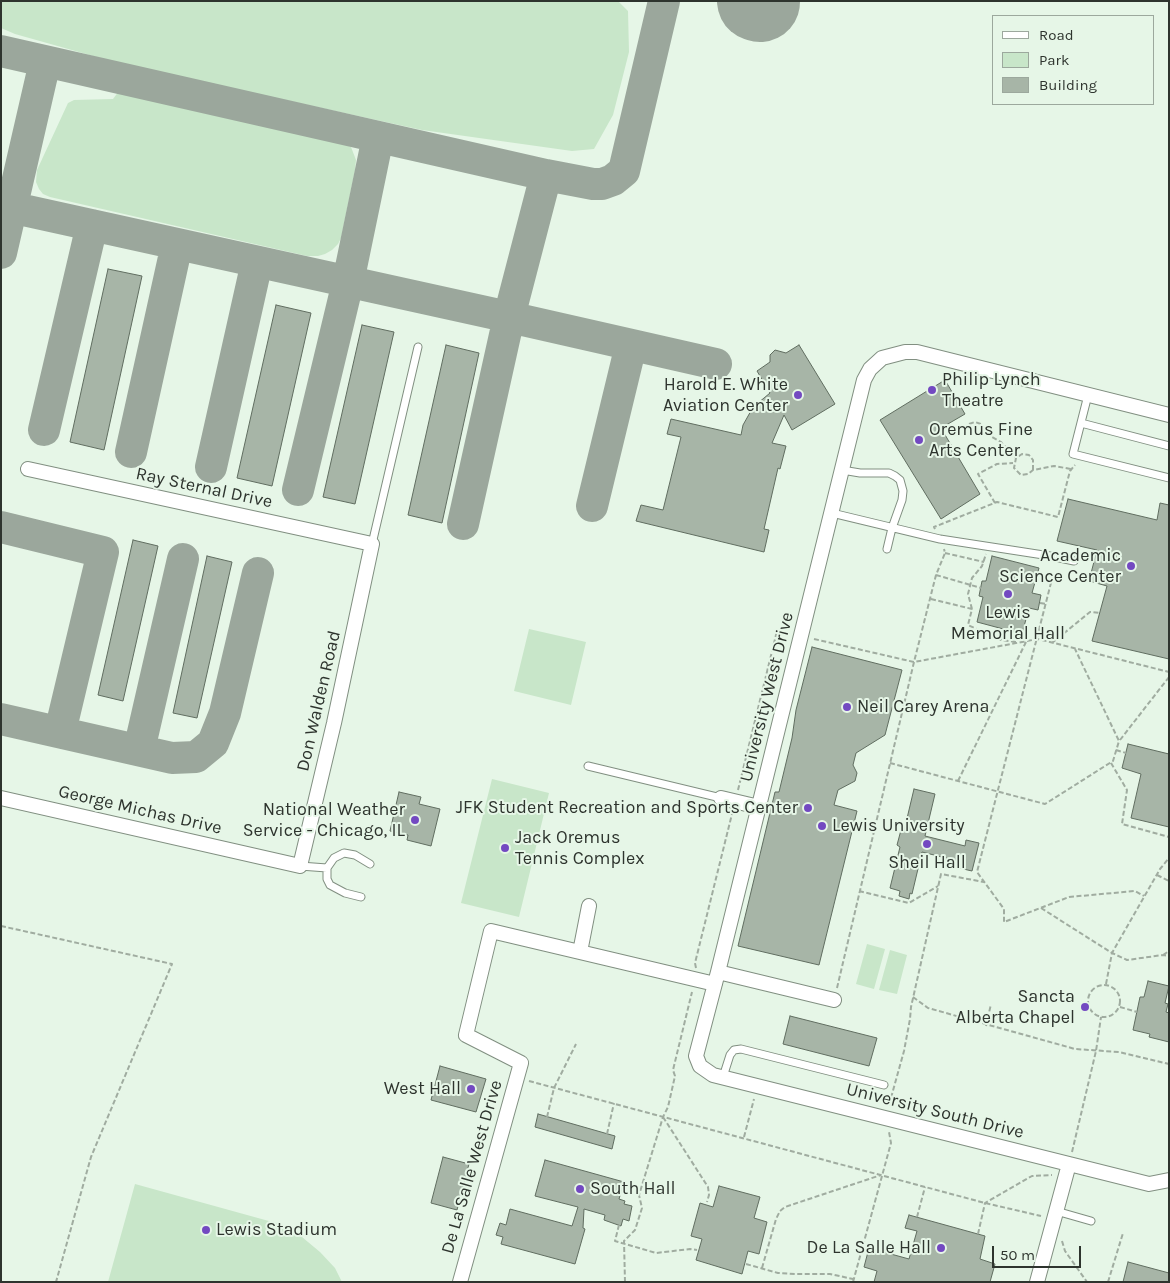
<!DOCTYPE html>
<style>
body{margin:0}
#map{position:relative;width:1170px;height:1283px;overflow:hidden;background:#e6f6e7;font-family:Karla,sans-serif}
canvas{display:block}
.frame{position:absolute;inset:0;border:2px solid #2e342e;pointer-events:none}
.legend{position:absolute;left:992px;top:15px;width:162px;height:90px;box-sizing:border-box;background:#e6f6e7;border:1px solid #9ca89d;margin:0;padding:6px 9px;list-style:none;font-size:15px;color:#2e342e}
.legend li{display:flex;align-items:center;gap:10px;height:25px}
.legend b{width:25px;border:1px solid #9ca89d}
.scale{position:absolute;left:992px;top:1246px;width:89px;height:22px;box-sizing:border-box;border:2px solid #2e342e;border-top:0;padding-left:6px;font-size:15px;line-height:18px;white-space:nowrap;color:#2e342e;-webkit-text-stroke:4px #e6f6e7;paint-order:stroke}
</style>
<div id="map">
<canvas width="1170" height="1283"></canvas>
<div class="frame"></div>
<ul class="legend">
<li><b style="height:6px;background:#fff"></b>Road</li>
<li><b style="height:14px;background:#c8e6c9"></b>Park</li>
<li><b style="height:14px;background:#a7b5a7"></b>Building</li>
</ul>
<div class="scale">50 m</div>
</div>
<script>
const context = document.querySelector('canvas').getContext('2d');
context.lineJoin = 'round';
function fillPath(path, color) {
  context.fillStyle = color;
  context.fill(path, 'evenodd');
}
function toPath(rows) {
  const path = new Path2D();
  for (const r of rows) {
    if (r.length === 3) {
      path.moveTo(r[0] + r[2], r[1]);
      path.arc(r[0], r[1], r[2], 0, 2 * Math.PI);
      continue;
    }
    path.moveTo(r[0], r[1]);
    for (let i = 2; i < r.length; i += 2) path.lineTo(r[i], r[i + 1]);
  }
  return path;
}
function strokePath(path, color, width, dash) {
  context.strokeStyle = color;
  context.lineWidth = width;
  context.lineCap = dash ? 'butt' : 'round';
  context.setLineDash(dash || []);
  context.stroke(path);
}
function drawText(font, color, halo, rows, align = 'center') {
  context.font = font + ' Karla,sans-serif';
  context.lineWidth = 4;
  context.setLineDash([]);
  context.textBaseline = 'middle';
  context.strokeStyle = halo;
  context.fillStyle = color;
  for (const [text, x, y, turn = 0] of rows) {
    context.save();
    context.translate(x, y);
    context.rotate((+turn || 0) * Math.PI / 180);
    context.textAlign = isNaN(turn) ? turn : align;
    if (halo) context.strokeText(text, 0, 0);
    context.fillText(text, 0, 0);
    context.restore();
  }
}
fillPath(toPath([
 [1,1,618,1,628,11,629,52,613,115,594,149,572,151,422,130,125,65,15,34,1,28],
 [119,91,336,140,351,147,356,160,355,170,341,238,338,244,332,250,325,254,318,256,307,256,50,197,43,194,39,189,36,182,37,170,68,103,74,100,113,99],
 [529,629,586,642,571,705,514,691],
 [492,779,549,793,519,917,461,903],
 [867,944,885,949,874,989,856,984],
 [890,950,907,955,897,994,879,990],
 [135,1184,276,1223,302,1237,320,1252,335,1268,342,1282,108,1282]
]), '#c8e6c9');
strokePath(toPath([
 [1,51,546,175,593,184,602,184,613,180,624,171,664,1],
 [546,175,509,317,716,364],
 [1,205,509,317,463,524],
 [1,253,45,62],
 [44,430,92,225],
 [131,452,177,244],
 [211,467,257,262],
 [298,490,348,282,378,137],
 [592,506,631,345],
 [1,527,103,552,60,732],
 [1,719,172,758,196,757,213,743,225,713,258,573],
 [139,750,183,559]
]), '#9ba79c', 32);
strokePath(toPath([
 [757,1,760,2]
]), '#9ba79c', 80);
const building = toPath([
 [108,269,142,276,104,450,70,442,108,269],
 [276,305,311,313,272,486,237,478,276,305],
 [362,325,394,332,355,504,323,497,362,325],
 [446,345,479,353,442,523,408,515,446,345],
 [799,345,835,404,792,430,784,415,772,443,786,446,780,469,778,468,764,529,769,530,764,552,636,521,641,505,663,510,681,437,667,434,671,419,741,435,743,425,752,409,758,403,770,393,757,371,770,362,770,355,775,350,786,353,799,345],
 [945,380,965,414,941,428,980,494,941,519,880,420,945,380],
 [1068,499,1157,520,1160,503,1169,505,1169,659,1092,641,1107,586,1089,581,1097,550,1057,541,1068,499],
 [133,540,158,546,123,701,98,695,133,540],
 [207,556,232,562,197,718,173,713,207,556],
 [992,556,1039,568,1032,593,1041,595,1038,610,1029,608,1022,634,977,622,983,597,979,596,982,581,986,581,992,556],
 [812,647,902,670,885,735,856,753,853,765,857,773,855,781,838,790,834,805,857,811,819,965,738,946,775,792,779,792,792,738,796,710,812,647],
 [1128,744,1169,754,1169,827,1131,818,1141,774,1122,768,1128,744],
 [914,789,935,794,925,836,965,846,966,840,979,843,972,871,959,868,962,862,922,852,912,894,910,893,909,899,899,896,900,891,890,888,900,847,897,845,901,830,904,831,914,789],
 [399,792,421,797,419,804,440,809,431,846,407,840,408,835,390,831,399,792],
 [1148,981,1169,986,1165,1003,1168,1004,1166,1012,1169,1013,1169,1042,1149,1037,1150,1034,1133,1030,1140,997,1144,997,1148,981],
 [790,1016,877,1038,869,1066,783,1044,790,1016],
 [440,1066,486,1079,476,1112,431,1100,440,1066],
 [538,1114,615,1136,612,1149,535,1127,538,1114],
 [443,1157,469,1164,457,1210,431,1203,443,1157],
 [545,1160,624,1182,619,1199,625,1201,624,1204,632,1206,629,1221,623,1219,621,1226,604,1220,605,1215,584,1209,583,1228,585,1229,575,1264,501,1244,503,1237,496,1235,500,1223,506,1225,510,1209,572,1226,578,1207,535,1196,545,1160],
 [719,1186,760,1197,754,1218,767,1222,759,1254,748,1251,742,1274,696,1260,702,1239,691,1236,700,1203,713,1207,719,1186],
 [909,1215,985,1236,980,1259,995,1264,990,1282,874,1282,877,1271,864,1267,869,1248,909,1259,917,1231,905,1228,909,1215],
 [1128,1262,1169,1273,1169,1282,1123,1282,1128,1262]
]);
fillPath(building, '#a7b5a7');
strokePath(building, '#606d60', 1);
const service = toPath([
 [1088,395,1073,454,1169,478],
 [1081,423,1169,446],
 [842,470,860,473,889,473,895,476,900,480,903,491,902,500,892,528,887,549],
 [832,513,940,539,1050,556,1074,561],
 [372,544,418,347],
 [588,766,721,798],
 [300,866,327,868],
 [361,897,345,893,330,885,327,879,327,868,334,858,344,853,355,855,370,864],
 [723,1077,730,1055,734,1050,741,1049,884,1085],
 [1056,1211,1091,1221]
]);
const minor = toPath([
 [1169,415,917,352,905,352,882,358,870,369,864,380,718,972,696,1056,700,1066,713,1075,1149,1184,1169,1180],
 [1,798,300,866,334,723,372,544,28,469],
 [721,798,759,807],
 [580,952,589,906],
 [718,972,834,1000],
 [460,1282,521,1063,466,1035,491,931,715,984],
 [1037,1282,1069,1164]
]);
strokePath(service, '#818f81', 9);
strokePath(minor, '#818f81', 16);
strokePath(toPath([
 [969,424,975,422,981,424,992,437,1001,442,1016,458],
 [1033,470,1033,460,1029,455,1022,454,1016,458,1014,468,1021,475,1028,474,1033,470,1054,466,1071,469],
 [995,503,978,474,997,464,1013,463],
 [935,529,934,527,997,502,1058,517,1070,471,1075,465],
 [945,553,984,562],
 [936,575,981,588],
 [1053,575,977,872,1004,909,1004,922,1069,897,1135,891,1144,896],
 [931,599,972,609,968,625,1001,640,1016,642],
 [1040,603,1046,604],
 [972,609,968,594,972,578,982,566,986,554],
 [814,639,914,662,1038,639,1169,672],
 [1001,640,1004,629],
 [1052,643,1090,612,1100,613],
 [1120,740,1169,677],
 [1116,750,1126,753],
 [890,763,1045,804,1113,761,1119,741,1075,649],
 [1111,763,1127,790,1122,824,1169,837],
 [958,781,1026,642],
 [738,790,777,631,788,633],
 [1157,875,1169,881],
 [859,891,909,903,938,886],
 [1041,908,1112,953,1127,960,1163,955,1169,956],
 [1,926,172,964,91,1157,56,1282],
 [1163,955,1169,951],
 [696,968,695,963,732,814],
 [1106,984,1112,953,1160,869,1169,858],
 [1104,1001,16],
 [837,988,914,662,936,575,945,553,944,549],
 [913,997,928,1008,1075,1049,1119,1052,1169,1064],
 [1120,1007,1137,1012],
 [986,1026,991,1004],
 [529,1081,985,1203,1041,1216],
 [889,1105,904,1051,910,1019,911,1007,941,874,984,882],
 [547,1117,554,1088,576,1044],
 [663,1117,708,1187,709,1195,707,1202],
 [607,1134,614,1103],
 [744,1137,754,1099],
 [1072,1152,1096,1051,1101,1017],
 [917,1217,925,1187],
 [619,1225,615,1241,656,1253,690,1249,697,1250],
 [978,1234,985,1203,1032,1176,1052,1175],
 [1062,1241,1065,1251,1087,1282],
 [746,1264,778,1273,795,1274,830,1274,853,1279],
 [762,1268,776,1219,780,1211,785,1207,881,1175],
 [625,1282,624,1241,635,1230,642,1208,639,1195,663,1117,668,1107,675,1076,673,1070,692,992],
 [853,1282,891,1143,889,1132],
 [1108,1282,1123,1233]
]), '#a0aca0', 2, [5, 2.5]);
strokePath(service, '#fff', 7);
strokePath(minor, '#fff', 14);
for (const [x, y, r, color] of [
 [932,390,5,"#7349c1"],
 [798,395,5,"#7349c1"],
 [919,440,5,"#7349c1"],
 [1131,566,5,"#7349c1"],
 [1008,594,5,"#7349c1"],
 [847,707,5,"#7349c1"],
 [808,808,5,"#7349c1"],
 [415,820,5,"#7349c1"],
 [822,826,5,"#7349c1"],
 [927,844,5,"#7349c1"],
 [505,848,5,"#7349c1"],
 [1085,1007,5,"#7349c1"],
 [471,1089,5,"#7349c1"],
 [580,1189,5,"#7349c1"],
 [206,1230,5,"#7349c1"],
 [941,1248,5,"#7349c1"]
]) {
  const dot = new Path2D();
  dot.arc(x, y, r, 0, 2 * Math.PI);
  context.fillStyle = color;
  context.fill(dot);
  strokePath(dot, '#e6f6e7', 2);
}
drawText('18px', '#2e342e', '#e6f6e7', [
 ["Philip Lynch",942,380],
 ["Theatre",942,401],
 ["Harold E. White",788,385,"right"],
 ["Aviation Center",788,406,"right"],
 ["Oremus Fine",929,430],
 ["Arts Center",929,451],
 ["Academic",1121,556,"right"],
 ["Science Center",1121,577,"right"],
 ["Lewis",1008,613,"center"],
 ["Memorial Hall",1008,634,"center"],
 ["Neil Carey Arena",857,707],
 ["JFK Student Recreation and Sports Center",798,808,"right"],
 ["National Weather",405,810,"right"],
 ["Service - Chicago, IL",405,831,"right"],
 ["Lewis University",832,826],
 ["Jack Oremus",515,838],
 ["Tennis Complex",515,859],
 ["Sheil Hall",927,863,"center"],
 ["Sancta",1075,997,"right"],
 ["Alberta Chapel",1075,1018,"right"],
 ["West Hall",461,1089,"right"],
 ["South Hall",590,1189],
 ["Lewis Stadium",216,1230],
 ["De La Salle Hall",931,1248,"right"]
], 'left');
drawText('18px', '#2e342e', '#e6f6e7', [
 ["Ray Sternal Drive",204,488,12],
 ["University West Drive",767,697,-76],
 ["Don Walden Road",319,701,-77],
 ["George Michas Drive",140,810,13],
 ["University South Drive",935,1111,14],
 ["De La Salle West Drive",472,1167,-74]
]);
</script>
